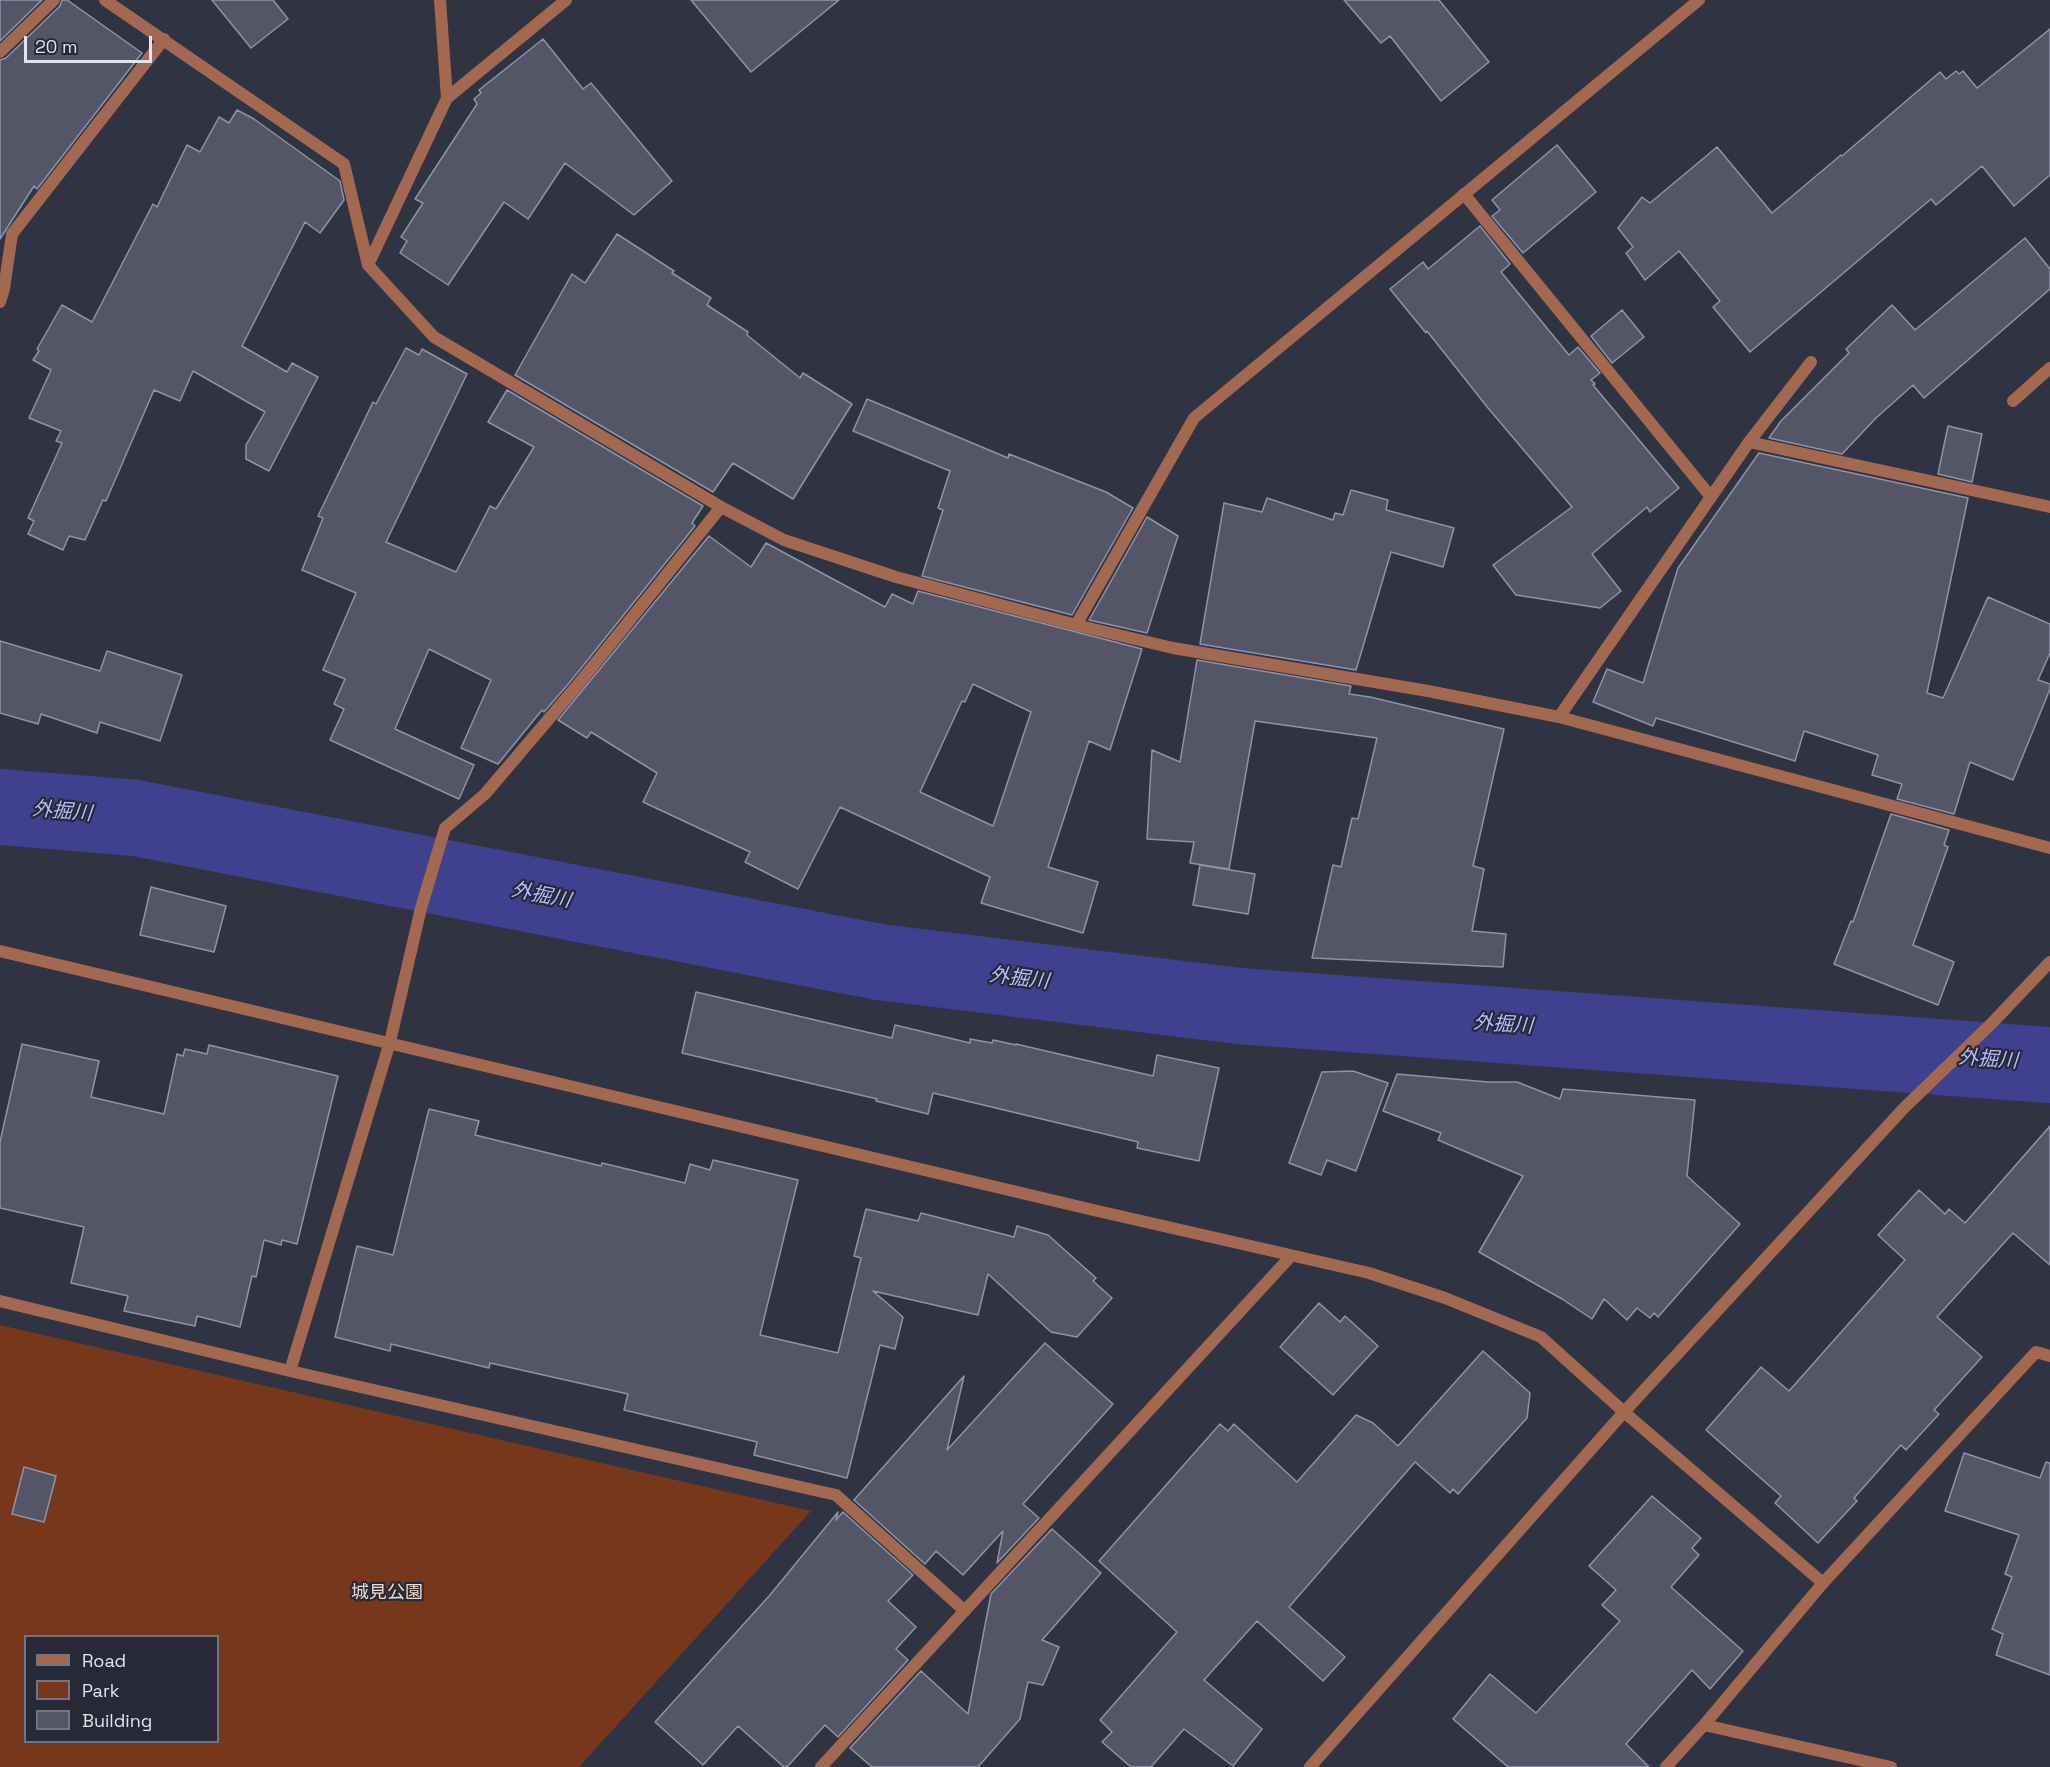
<!DOCTYPE html>
<meta charset="utf-8">
<style>
body{margin:0}
#map{position:relative;width:2050px;height:1767px;overflow:hidden;background:#303342;font-family:"Space Grotesk",sans-serif}
canvas{display:block}
.legend{position:absolute;left:24px;top:1635px;width:195px;height:108px;box-sizing:border-box;background:#272937;border:2px solid #727480;margin:0;padding:8px 10px;list-style:none;font-size:18px;color:#e2e4ee}
.legend li{display:flex;align-items:center;gap:12px;height:30px}
.legend b{width:30px;border:2px solid #727480}
.scale{position:absolute;left:24px;top:36px;width:128px;height:27px;box-sizing:border-box;border:3px solid #e2e4ee;border-top:0;padding-left:8px;font-size:18px;line-height:21px;white-space:nowrap;color:#e2e4ee;-webkit-text-stroke:4px #272937;paint-order:stroke}
</style>
<div id="map">
<canvas width="2050" height="1767"></canvas>
<ul class="legend">
<li><b style="height:8px;background:#a36851"></b>Road</li>
<li><b style="height:16px;background:#77371c"></b>Park</li>
<li><b style="height:16px;background:#545667"></b>Building</li>
</ul>
<div class="scale">20 m</div>
</div>
<script>
const context = document.querySelector('canvas').getContext('2d');
context.lineJoin = 'round';
function fillPath(path, color) {
  context.fillStyle = color;
  context.fill(path, 'evenodd');
}
function toPath(rows) {
  const path = new Path2D();
  for (const r of rows) {
    path.moveTo(r[0], r[1]);
    for (let i = 2; i < r.length; i += 2) path.lineTo(r[i], r[i + 1]);
  }
  return path;
}
function strokePath(path, color, width, dash) {
  context.strokeStyle = color;
  context.lineWidth = width;
  context.lineCap = dash ? 'butt' : 'round';
  context.setLineDash(dash || []);
  context.stroke(path);
}
function drawText(font, color, halo, rows, align = 'center') {
  context.font = font + ' "Space Grotesk","Noto Sans JP",sans-serif';
  context.lineWidth = 4.5;
  context.setLineDash([]);
  context.textBaseline = 'middle';
  context.strokeStyle = halo;
  context.fillStyle = color;
  for (const [text, x, y, turn = 0] of rows) {
    context.save();
    context.translate(x, y);
    context.rotate((+turn || 0) * Math.PI / 180);
    context.textAlign = isNaN(turn) ? turn : align;
    if (halo) context.strokeText(text, 0, 0);
    context.fillText(text, 0, 0);
    context.restore();
  }
}
fillPath(toPath([
 [0,1325,811,1511,579,1767,0,1767],
 [26,1636,218,1636,218,1742,26,1742]
]), '#77371c');
strokePath(toPath([
 [0,807,136,818,879,962,1239,1006,2050,1065]
]), '#3f418f', 76);
const building = toPath([
 [0,0,42,0,0,41,0,0],
 [62,0,67,0,142,53,37,189,34,186,0,239,0,60,6,58,60,6,62,0],
 [212,0,273,0,288,19,251,48,212,0],
 [691,0,839,0,751,72,691,0],
 [1344,0,1439,0,1489,62,1441,101,1390,36,1381,43,1344,0],
 [2050,29,2050,175,2014,206,1982,166,1936,205,1931,199,1750,352,1713,307,1720,301,1679,251,1645,280,1626,253,1633,247,1618,228,1642,197,1650,203,1717,147,1772,213,1841,155,1842,156,1940,72,1946,79,1956,71,1959,74,1963,71,1977,88,2050,29],
 [543,39,583,89,591,83,672,181,634,215,565,163,528,219,504,202,448,285,400,253,407,241,401,237,423,203,415,199,477,104,474,99,481,93,479,90,543,39],
 [237,110,254,119,340,181,344,200,320,233,305,222,242,346,287,372,292,363,318,377,269,471,246,459,246,445,265,412,193,371,180,401,154,390,106,501,103,500,85,540,69,536,63,550,28,534,34,521,28,518,62,443,56,441,61,431,29,418,51,370,33,360,39,351,37,349,62,305,92,322,153,204,157,207,187,145,200,152,219,117,229,123,237,110],
 [1557,145,1596,192,1523,253,1492,216,1500,210,1492,200,1557,145],
 [1480,226,1510,264,1501,272,1569,355,1578,347,1600,373,1591,380,1595,384,1593,385,1679,488,1650,512,1647,507,1592,554,1621,591,1600,608,1516,595,1493,565,1572,507,1488,408,1427,331,1426,333,1390,289,1423,262,1428,269,1480,226],
 [617,234,674,271,672,273,711,298,707,305,748,332,747,335,800,378,803,373,852,404,793,499,733,463,713,492,515,375,572,274,585,283,617,234],
 [2025,238,2050,269,2050,289,1924,398,1913,385,1876,418,1842,454,1769,438,1781,421,1849,353,1846,349,1892,305,1915,330,2025,238],
 [1622,310,1644,337,1612,363,1591,336,1622,310],
 [406,348,419,355,422,349,467,374,386,542,456,572,490,506,496,509,534,447,488,422,507,390,703,506,692,523,695,526,570,682,544,712,542,710,498,764,461,748,491,680,429,649,395,729,474,765,459,799,330,740,344,709,334,704,345,679,323,670,356,593,302,570,323,518,318,516,373,402,376,404,406,348],
 [867,399,1008,458,1009,454,1106,492,1133,508,1072,615,922,576,943,510,938,508,950,471,853,431,867,399],
 [1948,426,1982,434,1972,482,1938,474,1948,426],
 [1759,453,1968,498,1927,693,1943,698,1988,597,2050,624,2050,653,2038,680,2050,684,2050,689,2013,780,1970,762,1954,814,1897,799,1902,784,1872,775,1878,755,1804,731,1795,761,1656,718,1653,726,1593,702,1607,669,1643,683,1678,568,1759,453],
 [1351,490,1388,500,1386,510,1454,528,1443,567,1391,552,1356,670,1200,644,1224,503,1262,512,1267,498,1333,520,1335,513,1343,515,1351,490],
 [1147,517,1178,536,1147,633,1089,620,1147,517],
 [709,536,751,567,766,543,885,607,892,594,913,604,918,591,1142,649,1110,750,1089,741,1048,867,1098,882,1083,933,981,903,990,877,840,807,798,889,745,862,750,852,643,802,657,773,591,732,587,738,558,720,709,536],
 [973,684,1031,712,993,826,920,792,962,701,965,702,973,684],
 [0,641,100,671,107,651,182,675,160,741,100,722,97,733,41,714,38,724,0,713,0,641],
 [1197,660,1351,686,1349,694,1370,697,1504,729,1473,866,1484,869,1472,931,1506,934,1503,967,1312,958,1333,865,1341,867,1352,818,1358,819,1377,738,1255,721,1229,869,1190,863,1194,842,1147,839,1152,750,1180,762,1197,660],
 [1891,814,1949,830,1944,845,1948,847,1913,945,1954,962,1938,1005,1834,964,1851,921,1853,922,1891,814],
 [1200,865,1255,874,1248,914,1193,905,1200,865],
 [151,887,226,906,214,952,140,935,151,887],
 [696,992,892,1038,895,1025,970,1043,970,1039,992,1043,993,1040,1016,1045,1016,1044,1153,1076,1157,1055,1219,1068,1199,1161,1137,1148,1138,1142,933,1093,928,1114,876,1101,877,1099,682,1053,696,992],
 [22,1044,99,1061,91,1097,164,1114,177,1054,183,1056,185,1049,207,1054,209,1045,338,1076,297,1244,282,1240,281,1245,264,1240,256,1277,252,1276,240,1327,197,1316,195,1326,124,1311,128,1296,71,1283,84,1227,0,1208,0,1142,22,1044],
 [1353,1071,1388,1083,1356,1171,1327,1160,1321,1175,1289,1163,1322,1072,1353,1071],
 [1397,1074,1488,1082,1517,1082,1560,1099,1563,1089,1695,1100,1687,1176,1740,1224,1658,1317,1654,1313,1650,1318,1637,1308,1627,1320,1604,1299,1592,1319,1562,1299,1479,1252,1523,1176,1438,1140,1441,1133,1383,1111,1397,1074],
 [429,1109,479,1121,475,1135,601,1166,602,1163,685,1183,690,1164,710,1170,713,1160,798,1180,760,1335,838,1353,861,1258,854,1256,866,1209,918,1221,921,1213,1014,1237,1017,1226,1048,1235,1096,1278,1093,1281,1112,1298,1077,1337,1051,1332,988,1274,978,1315,873,1291,903,1317,895,1349,880,1345,847,1478,754,1455,757,1442,624,1410,628,1394,490,1363,489,1368,391,1344,390,1351,335,1337,357,1246,393,1255,429,1109],
 [2050,1126,2050,1265,2013,1233,1937,1317,1982,1357,1934,1410,1939,1414,1906,1450,1901,1445,1854,1498,1857,1501,1818,1543,1775,1503,1781,1496,1706,1430,1761,1367,1789,1391,1905,1260,1878,1235,1919,1190,1945,1214,1949,1209,1965,1223,2050,1126],
 [1319,1303,1340,1322,1345,1316,1378,1346,1333,1395,1280,1347,1319,1303],
 [1045,1343,1113,1404,1023,1504,1039,1518,997,1563,1003,1531,963,1575,936,1551,925,1564,854,1500,964,1376,947,1450,1045,1343],
 [1483,1351,1530,1393,1527,1418,1458,1494,1453,1489,1450,1493,1415,1462,1289,1607,1345,1657,1323,1681,1257,1621,1204,1680,1262,1729,1233,1766,1184,1729,1151,1767,1131,1767,1102,1742,1112,1732,1100,1720,1177,1632,1099,1561,1220,1424,1228,1431,1234,1424,1297,1482,1356,1415,1373,1423,1398,1446,1483,1351],
 [1964,1453,2040,1478,2046,1462,2050,1463,2050,1675,1996,1655,2003,1634,1992,1629,2012,1577,2005,1574,2019,1535,1945,1511,1964,1453],
 [24,1467,56,1476,44,1522,12,1514,24,1467],
 [1652,1496,1701,1538,1692,1548,1699,1555,1671,1587,1743,1651,1710,1689,1692,1670,1626,1744,1649,1767,1508,1767,1453,1719,1490,1674,1536,1713,1620,1621,1602,1605,1616,1590,1589,1566,1652,1496],
 [838,1512,836,1520,843,1512,913,1575,888,1601,916,1627,896,1649,908,1660,838,1737,825,1725,787,1767,784,1767,738,1726,703,1765,655,1722,770,1595,838,1512],
 [1052,1529,1101,1573,1042,1640,1059,1647,1043,1685,1028,1682,1020,1719,978,1767,872,1767,850,1748,921,1671,968,1714,991,1594,1052,1529]
]);
fillPath(building, '#545667');
strokePath(building, '#9093a6', 1.5);
strokePath(toPath([
 [105,0,344,164,368,265,434,337,721,507,784,540,896,577,1076,625,1173,648,1428,691,1559,717,2050,848],
 [440,0,447,98],
 [0,52,54,0],
 [1464,194,1711,497],
 [368,265,447,98,566,0],
 [0,302,4,289,12,234,164,39],
 [2013,401,2050,368],
 [1749,442,2050,507],
 [1076,625,1194,418,1699,0],
 [1559,717,1749,442,1811,362],
 [0,1301,290,1371,836,1495,965,1611],
 [290,1371,390,1042,421,908,445,828,485,794,576,687,721,507],
 [1704,1725,1891,1767],
 [821,1767,1291,1256],
 [1666,1767,1704,1725,1823,1583,2036,1352,2050,1356]
]), '#a36851', 12);
strokePath(toPath([
 [0,951,1089,1209,1369,1273,1445,1298,1541,1337,1624,1412,1823,1583],
 [1310,1767,1624,1412,1904,1108,1993,1022,2050,962]
]), '#a36851', 12);
drawText('18px', '#f2d9cf', '#272937', [
 ["城見公園",387,1593]
]);
drawText('italic 20px', '#b5bdff', '#272937', [
 ["外掘川",62,812,5],
 ["外掘川",541,896,11],
 ["外掘川",1019,979,7],
 ["外掘川",1503,1025,4],
 ["外掘川",1988,1060,4]
]);
</script>
